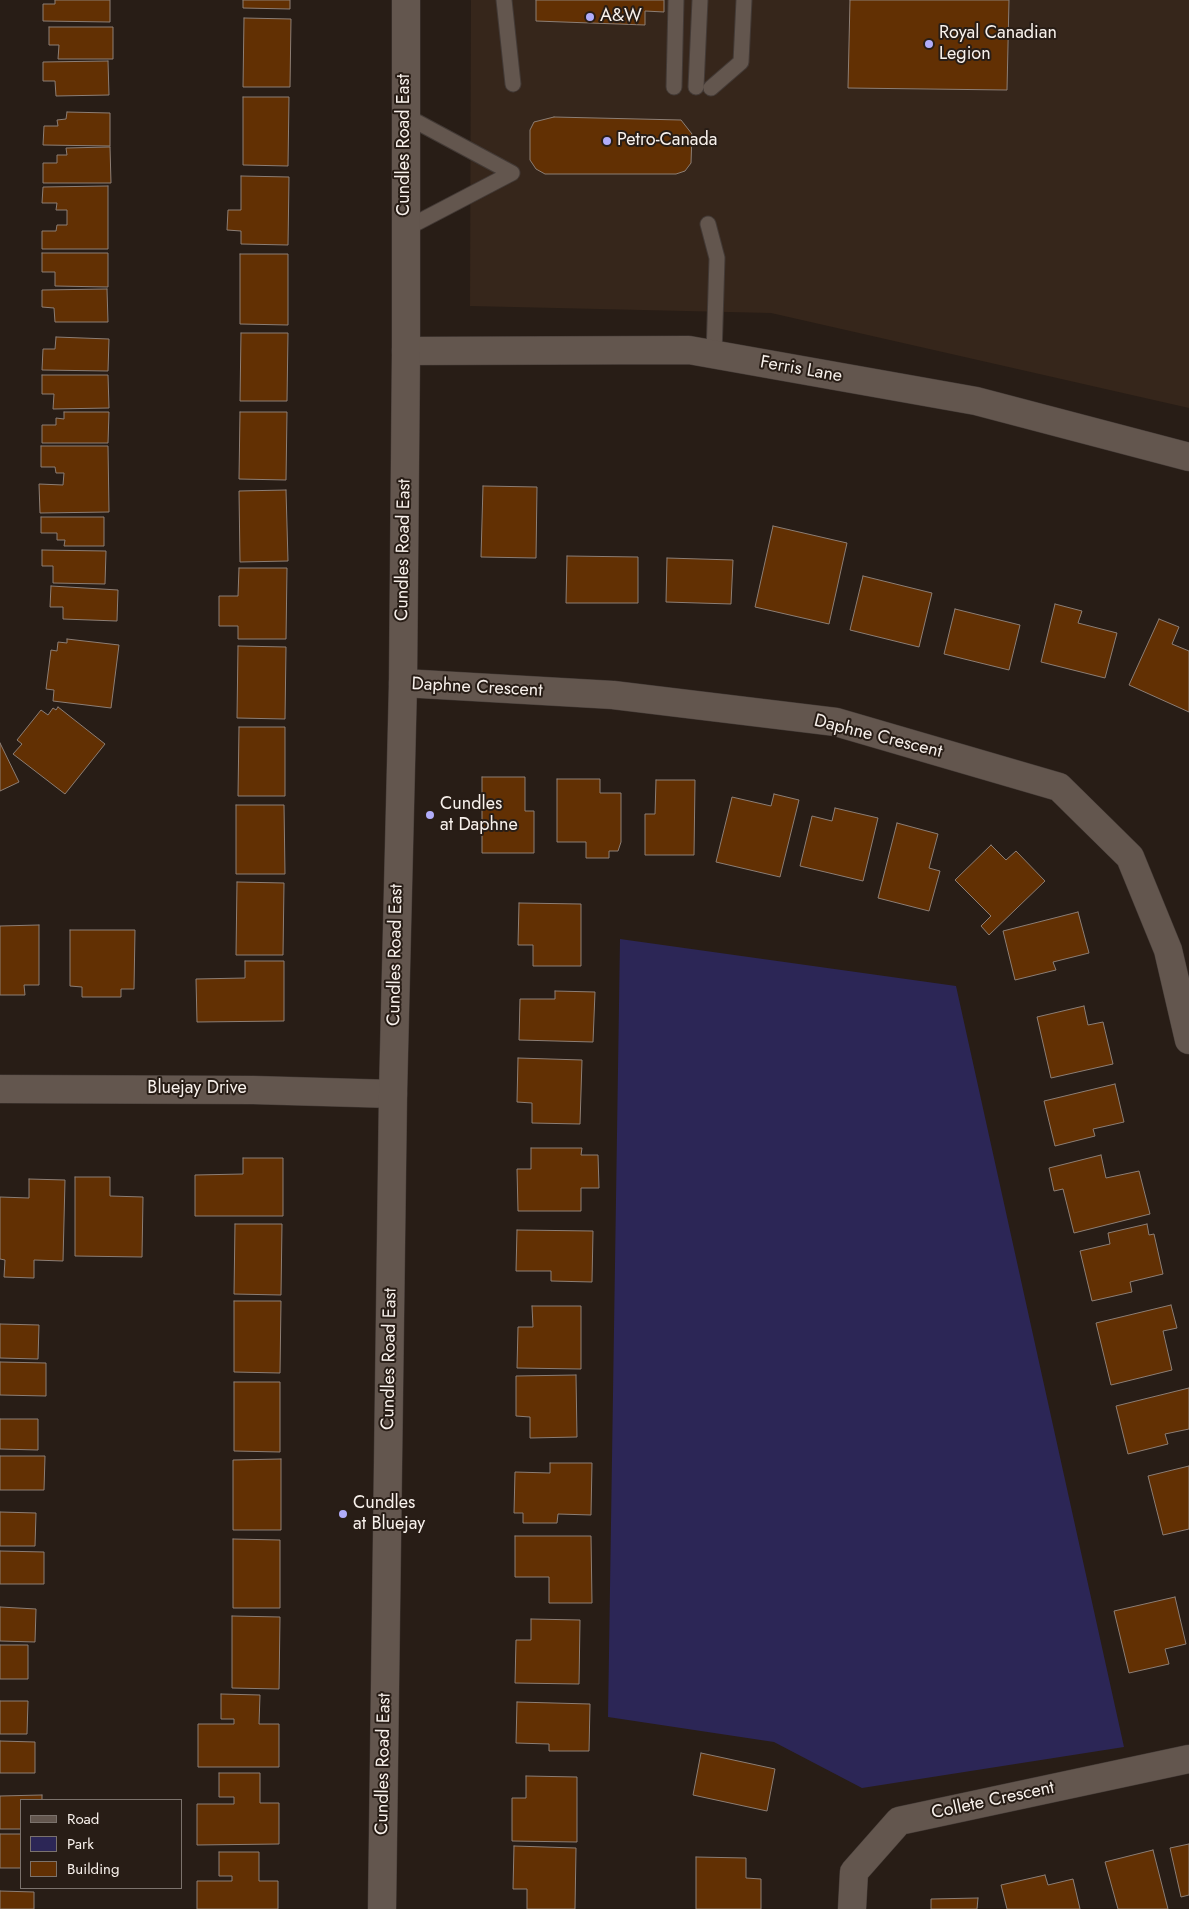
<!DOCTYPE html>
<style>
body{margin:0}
#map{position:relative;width:1189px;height:1909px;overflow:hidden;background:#281d16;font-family:Jost,sans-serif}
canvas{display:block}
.legend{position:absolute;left:20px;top:1799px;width:162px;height:90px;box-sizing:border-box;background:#281d16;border:1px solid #7b726c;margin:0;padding:6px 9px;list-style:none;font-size:15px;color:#f8f1ec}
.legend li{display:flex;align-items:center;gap:10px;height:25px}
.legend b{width:25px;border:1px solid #7b726c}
</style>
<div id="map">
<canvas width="1189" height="1909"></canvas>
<ul class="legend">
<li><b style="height:6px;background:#63564e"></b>Road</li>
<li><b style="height:14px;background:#2c2656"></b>Park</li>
<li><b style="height:14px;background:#623003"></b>Building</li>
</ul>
</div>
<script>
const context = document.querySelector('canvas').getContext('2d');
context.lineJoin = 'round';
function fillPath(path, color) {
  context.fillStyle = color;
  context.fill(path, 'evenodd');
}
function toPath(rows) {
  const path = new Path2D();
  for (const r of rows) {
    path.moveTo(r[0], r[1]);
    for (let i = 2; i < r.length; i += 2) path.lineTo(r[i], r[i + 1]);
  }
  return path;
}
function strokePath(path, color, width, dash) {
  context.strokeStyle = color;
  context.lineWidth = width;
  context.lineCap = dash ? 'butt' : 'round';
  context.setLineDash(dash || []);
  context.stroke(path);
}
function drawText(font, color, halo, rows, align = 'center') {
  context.font = font + ' Jost,sans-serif';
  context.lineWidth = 4;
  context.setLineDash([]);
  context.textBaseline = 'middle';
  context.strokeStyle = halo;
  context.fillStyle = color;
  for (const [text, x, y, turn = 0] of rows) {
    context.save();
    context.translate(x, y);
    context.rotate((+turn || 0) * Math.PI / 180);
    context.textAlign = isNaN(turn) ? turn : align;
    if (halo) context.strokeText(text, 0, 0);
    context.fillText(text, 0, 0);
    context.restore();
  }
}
fillPath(toPath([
 [471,0,1189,0,1189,408,771,313,470,306]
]), '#36261b');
fillPath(toPath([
 [620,939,956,986,1124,1747,862,1788,774,1742,608,1717]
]), '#2c2656');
const building = toPath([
 [55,0,110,0,110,22,43,21,43,4,55,4,55,0],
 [243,0,290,0,290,9,243,8,243,0],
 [536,0,664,0,664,12,645,11,645,25,536,21,536,0],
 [850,0,1009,0,1007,90,848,88,850,0],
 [244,18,291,19,290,87,243,87,244,18],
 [49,27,113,27,113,59,58,59,59,45,49,45,49,27],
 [108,61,109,95,56,96,55,81,43,81,43,62,108,61],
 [243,97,289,97,288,166,243,165,243,97],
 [67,112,110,113,110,146,43,145,44,126,58,126,57,120,66,119,67,112],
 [554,117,681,120,692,134,691,163,685,171,676,174,545,174,536,169,530,160,530,130,534,122,554,117],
 [110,147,111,183,43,183,43,163,57,163,57,155,67,155,66,148,110,147],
 [241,176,289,177,288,245,241,244,241,231,227,230,228,210,241,210,241,176],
 [108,186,108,249,42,249,42,231,56,231,57,225,67,225,67,210,56,210,57,203,42,203,43,187,108,186],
 [42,253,108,253,108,287,55,286,55,272,42,272,42,253],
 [240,254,288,254,288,325,240,324,240,254],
 [107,289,108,322,55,322,54,308,42,307,42,290,107,289],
 [241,333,288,333,287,401,240,401,241,333],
 [56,337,109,339,108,371,42,370,43,349,55,349,56,337],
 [42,375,108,375,109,408,53,409,54,394,42,394,42,375],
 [64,412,109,412,108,443,42,443,42,425,56,425,56,418,64,419,64,412],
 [240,412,287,412,286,480,239,479,240,412],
 [41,446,108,446,109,512,40,513,39,484,63,485,64,473,56,473,55,467,41,467,41,446],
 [483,486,537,487,536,558,481,557,483,486],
 [286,490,288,561,240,562,239,491,286,490],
 [41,517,104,517,104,546,64,546,65,540,57,540,57,533,41,533,41,517],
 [773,526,847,543,829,624,755,607,773,526],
 [42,550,106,551,105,584,53,583,53,566,42,566,42,550],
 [567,556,638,557,638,603,566,603,567,556],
 [667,558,733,560,731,604,666,602,667,558],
 [239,568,287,568,286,639,238,639,238,626,219,626,219,596,238,596,239,568],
 [863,576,932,593,919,647,850,630,863,576],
 [51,586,118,590,117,621,63,619,63,607,50,607,51,586],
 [1055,604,1082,611,1078,623,1117,633,1105,678,1041,662,1055,604],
 [955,609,1020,625,1009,670,944,654,955,609],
 [1159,619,1179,627,1172,644,1189,651,1189,712,1129,685,1159,619],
 [67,639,119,645,111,708,53,701,54,690,46,689,51,650,57,651,58,642,67,643,67,639],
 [238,646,286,647,285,719,237,718,238,646],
 [58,707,105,744,65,794,13,754,22,744,17,740,41,710,48,715,53,708,56,710,58,707],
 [239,727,285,727,285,796,238,796,239,727],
 [0,743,19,782,0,791,0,743],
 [482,777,525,777,525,811,534,811,534,853,482,853,482,777],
 [557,779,600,779,600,793,621,793,621,842,618,851,609,851,609,858,586,858,586,842,557,842,557,779],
 [656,780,695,780,694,855,645,855,645,814,655,814,656,780],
 [774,794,799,800,780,877,716,862,732,797,771,806,774,794],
 [236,805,284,805,285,874,236,874,236,805],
 [835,808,878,818,863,881,800,866,812,816,832,821,835,808],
 [897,823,938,834,929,868,940,871,929,911,878,898,897,823],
 [991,845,1006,860,1016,851,1045,881,989,935,981,926,991,916,955,880,991,845],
 [237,882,284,883,283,955,236,955,237,882],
 [519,903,581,904,581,966,533,966,533,945,518,945,519,903],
 [1078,912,1089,953,1053,962,1056,970,1015,980,1003,931,1078,912],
 [39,925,39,985,24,985,25,995,0,995,0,926,39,925],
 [70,930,135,930,134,989,121,989,121,997,82,997,82,987,70,986,70,930],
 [245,961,284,961,284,1021,197,1022,196,979,245,978,245,961],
 [555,991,595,992,593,1042,519,1040,520,999,555,999,555,991],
 [1084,1006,1088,1025,1103,1022,1113,1064,1051,1078,1037,1017,1084,1006],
 [518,1058,582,1060,580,1124,532,1123,532,1103,517,1102,518,1058],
 [1115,1084,1124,1122,1093,1129,1095,1136,1055,1146,1044,1101,1115,1084],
 [531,1148,582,1148,581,1155,598,1155,599,1188,581,1188,581,1211,518,1211,517,1169,531,1169,531,1148],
 [1101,1155,1106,1178,1139,1171,1150,1214,1074,1233,1063,1189,1054,1191,1049,1168,1101,1155],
 [243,1158,283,1158,283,1216,195,1216,195,1175,243,1174,243,1158],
 [75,1177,110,1177,110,1196,143,1197,142,1257,75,1256,75,1177],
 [29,1179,65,1180,63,1261,34,1260,34,1278,4,1277,5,1260,0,1259,0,1197,29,1198,29,1179],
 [235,1224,282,1224,281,1295,234,1294,235,1224],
 [1147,1224,1149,1235,1154,1234,1163,1274,1130,1282,1132,1292,1092,1301,1080,1251,1110,1244,1108,1233,1147,1224],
 [517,1230,593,1231,592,1282,551,1281,551,1271,516,1271,517,1230],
 [234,1301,281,1301,280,1373,234,1372,234,1301],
 [1171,1305,1177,1328,1163,1331,1172,1370,1111,1385,1096,1323,1171,1305],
 [532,1306,581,1306,581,1369,517,1368,518,1327,533,1327,532,1306],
 [0,1324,39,1325,38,1359,0,1358,0,1324],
 [0,1362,46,1363,46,1396,0,1395,0,1362],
 [576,1375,577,1437,530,1438,530,1417,516,1416,516,1376,576,1375],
 [234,1382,280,1382,280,1452,234,1451,234,1382],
 [1189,1388,1189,1429,1165,1434,1168,1444,1128,1454,1116,1406,1189,1388],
 [0,1419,38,1419,38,1450,0,1449,0,1419],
 [0,1456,45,1456,44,1490,0,1490,0,1456],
 [281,1459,281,1530,233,1530,233,1460,281,1459],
 [550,1463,592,1463,591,1515,558,1514,557,1523,523,1523,523,1513,514,1513,515,1472,550,1473,550,1463],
 [1189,1466,1189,1529,1163,1535,1148,1476,1189,1466],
 [0,1512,36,1513,35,1546,0,1546,0,1512],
 [515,1536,591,1536,592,1603,549,1603,549,1577,515,1577,515,1536],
 [233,1539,280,1540,280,1608,233,1608,233,1539],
 [0,1551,44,1552,44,1584,0,1584,0,1551],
 [1175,1597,1186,1644,1165,1649,1169,1664,1129,1673,1114,1611,1175,1597],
 [0,1607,36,1609,35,1642,0,1641,0,1607],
 [232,1616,280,1617,279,1689,232,1688,232,1616],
 [531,1619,580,1620,579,1684,515,1683,516,1640,531,1640,531,1619],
 [0,1645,28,1645,28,1679,0,1679,0,1645],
 [221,1694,260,1695,259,1724,279,1724,279,1767,198,1767,198,1724,234,1724,234,1719,221,1719,221,1694],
 [0,1701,28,1701,27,1734,0,1734,0,1701],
 [517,1702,590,1704,589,1751,549,1751,549,1744,516,1743,517,1702],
 [0,1741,35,1742,35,1773,0,1773,0,1741],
 [701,1753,775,1769,767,1811,693,1795,701,1753],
 [219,1773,260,1773,260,1803,279,1803,279,1844,197,1845,197,1804,234,1804,234,1797,219,1797,219,1773],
 [526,1776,577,1777,577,1842,512,1841,512,1798,526,1798,526,1776],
 [42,1795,42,1800,21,1800,21,1829,0,1829,0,1796,42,1795],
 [0,1834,21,1834,21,1868,0,1868,0,1834],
 [1189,1844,1189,1895,1181,1897,1170,1848,1189,1844],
 [514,1846,576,1848,575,1909,527,1909,527,1889,513,1889,514,1846],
 [1153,1850,1168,1909,1118,1909,1105,1862,1153,1850],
 [219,1852,259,1852,259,1881,278,1881,278,1909,197,1909,197,1881,232,1881,232,1876,219,1876,219,1852],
 [696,1857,746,1858,746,1878,761,1879,761,1909,696,1909,696,1857],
 [1045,1875,1048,1885,1073,1879,1080,1909,1007,1909,1001,1885,1045,1875],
 [0,1891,34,1892,34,1909,0,1909,0,1891],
 [978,1898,977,1909,931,1909,931,1899,978,1898]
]);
fillPath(building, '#623003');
strokePath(building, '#8c7e75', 1);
const service = toPath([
 [504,0,513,84],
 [674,87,676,0],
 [696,87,700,0],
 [711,88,741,62,744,0],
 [406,116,512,173],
 [708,224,717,258,714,355],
 [405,229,512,173]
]);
const minor = toPath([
 [406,351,689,350,976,401,1189,457],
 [403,683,613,695,836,722,1059,787,1130,857,1168,950,1189,1040],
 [0,1089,253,1090,393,1094],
 [852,1909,854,1872,899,1821,1189,1759]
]);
const secondary = toPath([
 [382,1909,393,1094,403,683,406,351,406,0]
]);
strokePath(service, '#433a36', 17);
strokePath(minor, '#433a36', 29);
strokePath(secondary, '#433a36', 29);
strokePath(service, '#63564e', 15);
strokePath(minor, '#63564e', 28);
strokePath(secondary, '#63564e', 28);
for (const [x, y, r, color] of [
 [590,17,5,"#b1adfa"],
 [929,44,5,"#b1adfa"],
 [607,141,5,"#b1adfa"],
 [430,815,5,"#b1adfa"],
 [343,1514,5,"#b1adfa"]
]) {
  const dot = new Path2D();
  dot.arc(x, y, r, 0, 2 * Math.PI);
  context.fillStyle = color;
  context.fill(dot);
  strokePath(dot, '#281d16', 2);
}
drawText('18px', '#f8f1ec', '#281d16', [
 ["A&W",600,17],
 ["Royal Canadian",939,34],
 ["Legion",939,55],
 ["Petro-Canada",617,141],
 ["Cundles",440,805],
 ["at Daphne",440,826],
 ["Cundles",353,1504],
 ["at Bluejay",353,1525]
], 'left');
drawText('18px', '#f8f1ec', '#281d16', [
 ["Cundles Road East",405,145,-90],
 ["Ferris Lane",801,370,10],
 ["Cundles Road East",404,550,-89],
 ["Daphne Crescent",477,688,3],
 ["Daphne Crescent",878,737,14],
 ["Cundles Road East",396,955,-89],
 ["Bluejay Drive",197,1089],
 ["Cundles Road East",390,1359,-89],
 ["Cundles Road East",384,1764,-89],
 ["Collete Crescent",993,1801,-12]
]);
</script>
